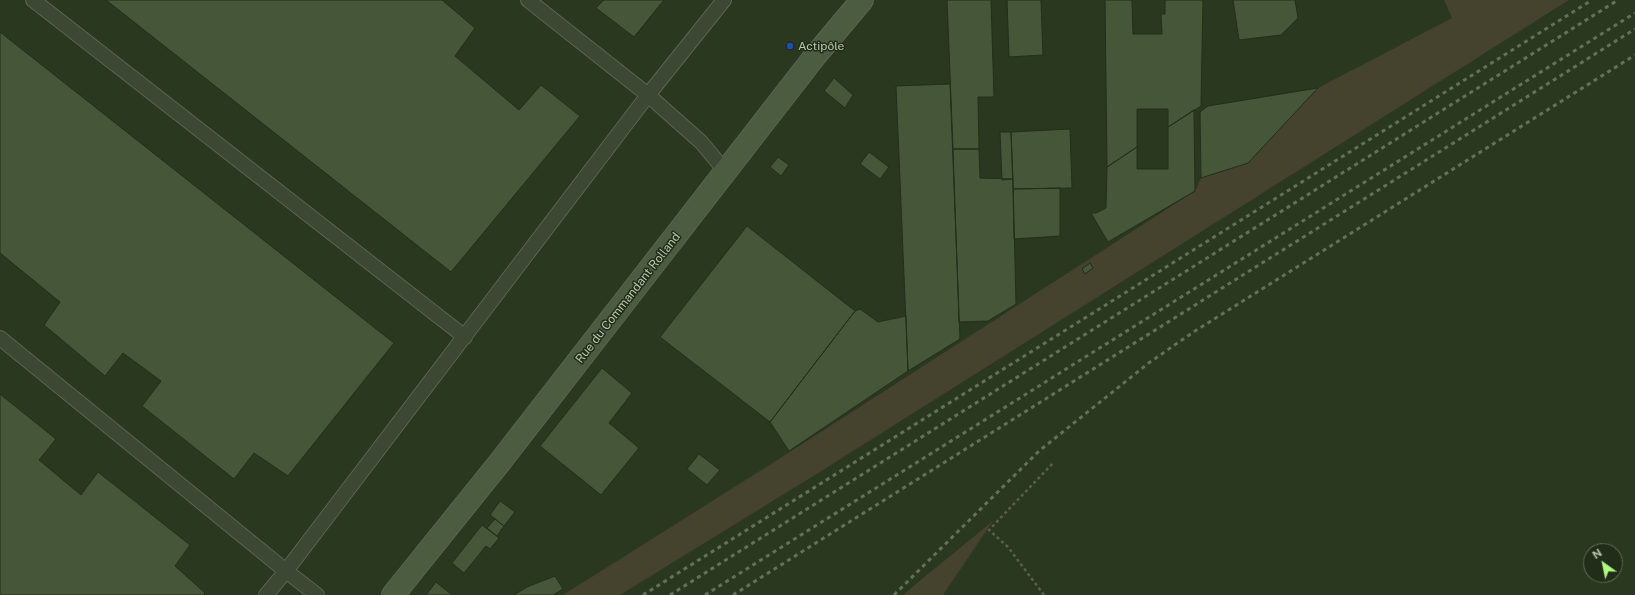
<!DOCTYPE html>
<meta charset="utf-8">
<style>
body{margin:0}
#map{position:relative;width:1635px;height:595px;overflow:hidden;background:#2a3820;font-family:"Public Sans",sans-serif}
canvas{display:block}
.north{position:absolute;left:1583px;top:543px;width:40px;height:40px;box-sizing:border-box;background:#212d19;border:1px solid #5d6a54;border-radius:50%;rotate:327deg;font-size:11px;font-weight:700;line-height:16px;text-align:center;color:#b7c5ad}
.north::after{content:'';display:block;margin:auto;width:14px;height:18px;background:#adfa7e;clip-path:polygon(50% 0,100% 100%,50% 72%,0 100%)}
</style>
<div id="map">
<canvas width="1635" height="595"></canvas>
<div class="north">N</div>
</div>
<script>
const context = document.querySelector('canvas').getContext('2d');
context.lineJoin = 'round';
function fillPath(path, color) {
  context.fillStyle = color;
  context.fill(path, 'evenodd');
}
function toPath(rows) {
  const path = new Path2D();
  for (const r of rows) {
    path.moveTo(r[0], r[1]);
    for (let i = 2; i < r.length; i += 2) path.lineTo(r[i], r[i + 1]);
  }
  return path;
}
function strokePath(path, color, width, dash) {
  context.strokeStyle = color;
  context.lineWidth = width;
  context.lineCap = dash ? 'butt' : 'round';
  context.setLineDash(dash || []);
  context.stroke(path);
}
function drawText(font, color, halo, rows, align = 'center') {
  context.font = font + ' "Public Sans",sans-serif';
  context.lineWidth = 3;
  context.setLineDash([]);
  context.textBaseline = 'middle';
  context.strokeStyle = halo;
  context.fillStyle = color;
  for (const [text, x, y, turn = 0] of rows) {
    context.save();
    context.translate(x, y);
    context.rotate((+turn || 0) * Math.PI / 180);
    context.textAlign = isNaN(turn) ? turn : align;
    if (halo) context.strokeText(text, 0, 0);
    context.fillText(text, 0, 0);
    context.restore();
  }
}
fillPath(toPath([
 [1444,0,1569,0,815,475,620,595,563,595,782,457,1195,191,1201,178,1248,163,1318,88,1452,18],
 [993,521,943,595,903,595,917,583]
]), '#45422d');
const building = toPath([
 [106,0,442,0,475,28,455,56,519,110,541,85,580,116,451,272,106,0],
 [604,0,664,0,634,37,596,8,604,0],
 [947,0,991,0,994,97,978,97,979,149,953,149,947,0],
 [1007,0,1041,0,1043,55,1009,57,1007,0],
 [1105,0,1132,0,1133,34,1162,34,1161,14,1165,14,1165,0,1203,0,1201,106,1168,127,1168,109,1137,109,1137,147,1107,167,1105,0],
 [1233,0,1295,0,1298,18,1281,35,1239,40,1233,0],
 [0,32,394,343,288,476,254,453,234,479,142,406,161,381,123,353,105,376,44,325,60,302,0,253,0,32],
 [834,78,853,95,845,108,824,91,834,78],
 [950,84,960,339,908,371,896,86,950,84],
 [1318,88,1248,163,1201,178,1200,112,1208,106,1318,88],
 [1194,110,1195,191,1108,242,1091,213,1096,213,1106,208,1107,167,1137,147,1137,169,1168,169,1168,127,1194,110],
 [1070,129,1072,188,1013,189,1011,132,1070,129],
 [1000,132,1011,132,1013,179,1002,180,1000,132],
 [953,149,979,149,980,178,1013,179,1016,304,988,321,959,322,953,149],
 [869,152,889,167,880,179,860,164,869,152],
 [778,157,789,165,781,176,770,167,778,157],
 [1060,188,1060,236,1014,239,1013,189,1060,188],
 [747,226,855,311,770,422,660,337,747,226],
 [1090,263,1093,268,1085,274,1082,269,1090,263],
 [860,309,878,322,906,316,908,371,789,451,770,422,855,311,860,309],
 [602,368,632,393,609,423,639,448,601,495,540,446,602,368],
 [0,394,56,439,39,460,81,495,98,472,190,545,175,566,205,593,203,595,0,595,0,394],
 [699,454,720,470,707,485,687,469,699,454],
 [500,501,515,512,504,526,490,515,500,501],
 [495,519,504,526,497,536,487,528,495,519],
 [482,525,499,538,490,549,486,546,464,573,452,563,482,525],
 [555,576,563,589,553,595,514,595,527,587,555,576],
 [436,582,452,595,426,595,436,582]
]);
fillPath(building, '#455639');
strokePath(building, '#232f1b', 1);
const lane = toPath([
 [33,0,465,337],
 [528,0,648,95,701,142,726,172],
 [0,338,286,571,266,595],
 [317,595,286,571,648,95,724,0]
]);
const secondary = toPath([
 [393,595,500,462,815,56,862,0]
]);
strokePath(lane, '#5a6651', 16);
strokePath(secondary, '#5a6651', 24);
strokePath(toPath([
 [1044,595,1008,547,989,530,1054,462]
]), '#5c5f48', 2.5, [3, 3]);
strokePath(lane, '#3c4833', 14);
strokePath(secondary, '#4b5c41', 22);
strokePath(toPath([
 [643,595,1592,0],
 [670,595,1618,0],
 [705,595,1635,13],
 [733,595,1635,29],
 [894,595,1039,451,1150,362,1195,331,1635,55]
]), '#627257', 3, [4, 4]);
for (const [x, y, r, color] of [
 [790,46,4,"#1a4fb4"]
]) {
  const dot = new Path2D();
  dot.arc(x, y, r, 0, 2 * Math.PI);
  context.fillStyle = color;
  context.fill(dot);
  strokePath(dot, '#212d19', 1.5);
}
drawText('12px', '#b7c5ad', '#212d19', [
 ["Actipôle",798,46]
], 'left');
drawText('12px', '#b7c5ad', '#212d19', [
 ["Rue du Commandant Rolland",628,298,-52]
]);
</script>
